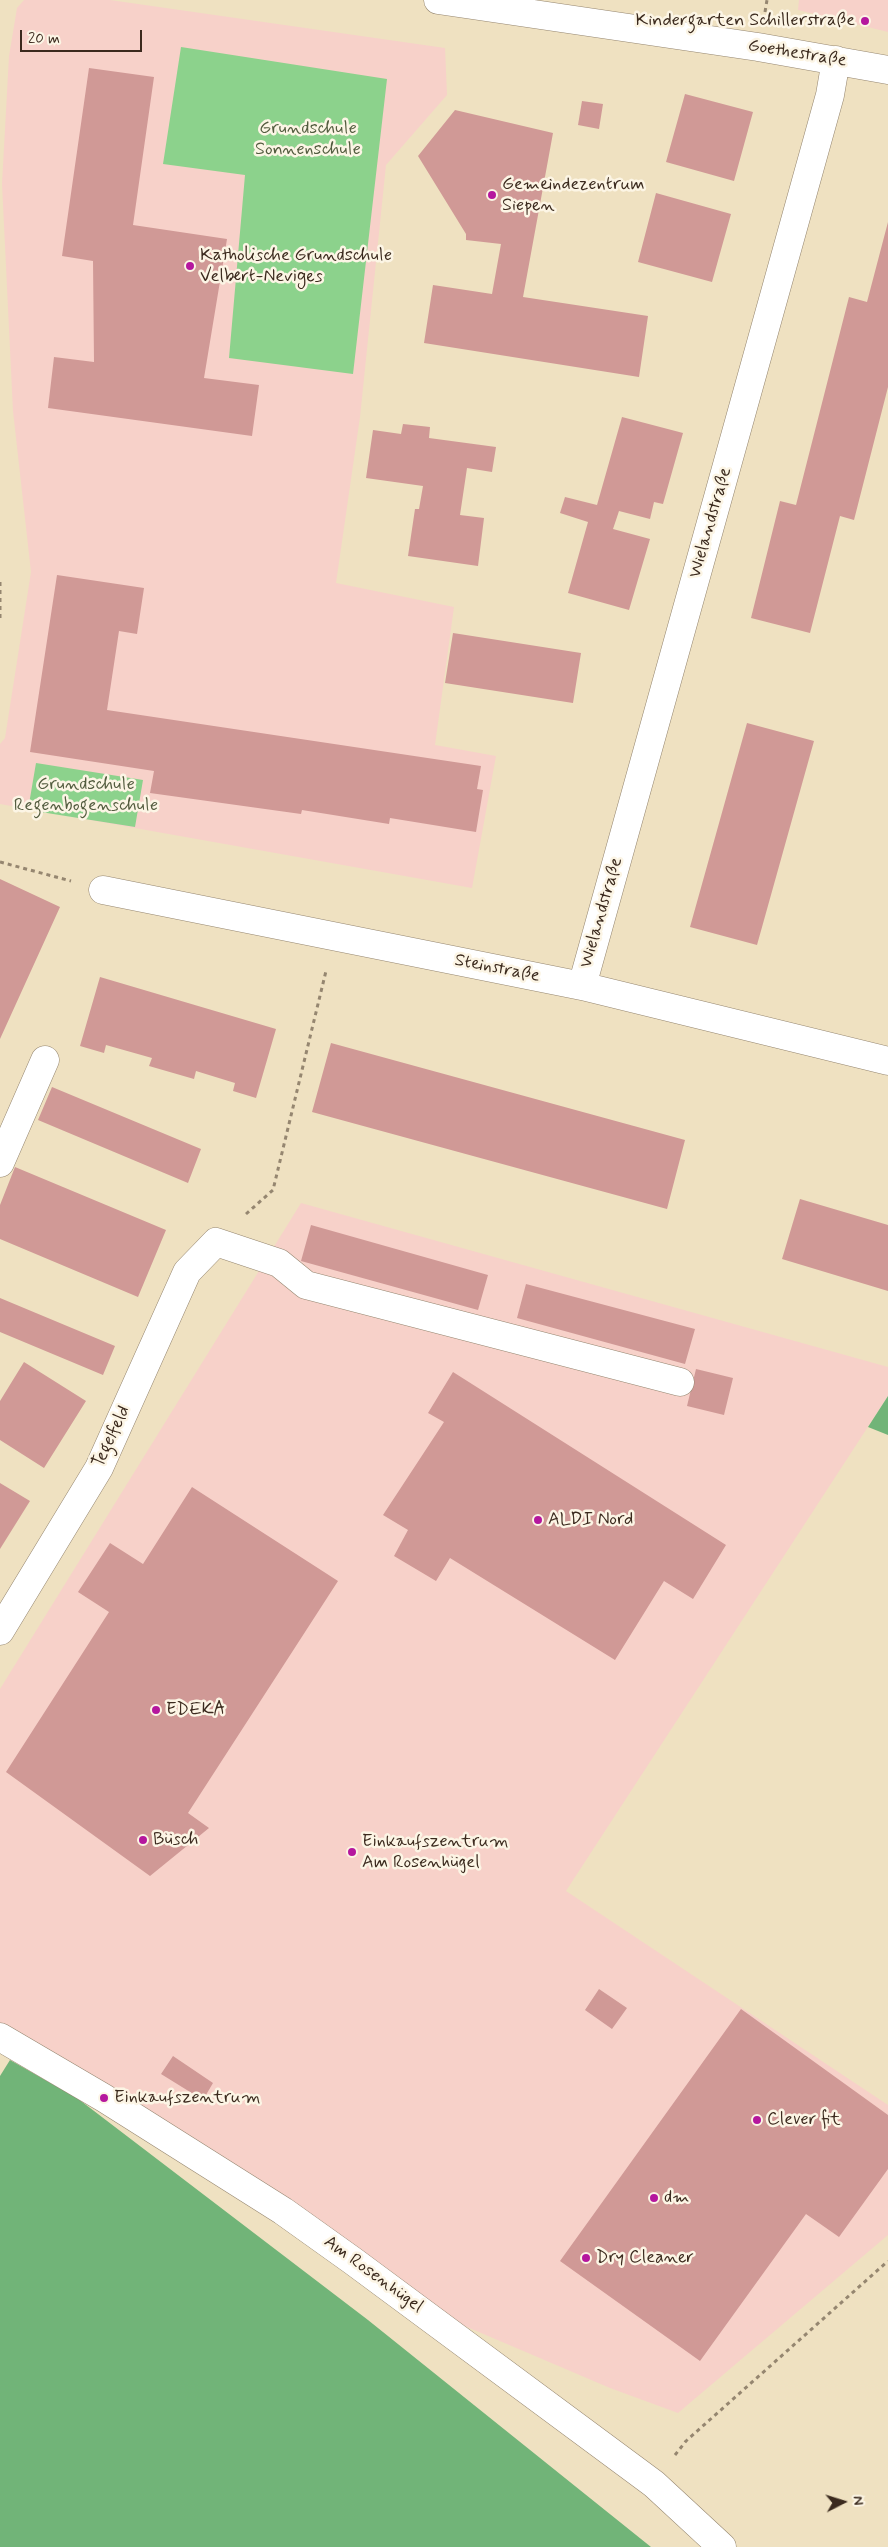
<!DOCTYPE html>
<meta charset="utf-8">
<style>
body{margin:0}
#map{position:relative;width:888px;height:2547px;overflow:hidden;background:#efe1c1;font-family:Mynerve,sans-serif}
canvas{display:block}
.north{position:absolute;left:818px;top:2477px;width:50px;height:50px;-webkit-text-stroke:4px #fcf5e5;paint-order:stroke;rotate:85deg;font-size:14px;font-weight:700;line-height:20px;text-align:center;color:#3b2a1e}
.north::after{content:'';display:block;margin:auto;width:18px;height:22px;background:#3b2a1e;clip-path:polygon(50% 0,100% 100%,50% 72%,0 100%)}
.scale{position:absolute;left:20px;top:30px;width:122px;height:22px;box-sizing:border-box;border:2px solid #3b2a1e;border-top:0;padding-left:6px;font-size:15px;line-height:18px;white-space:nowrap;color:#3b2a1e;-webkit-text-stroke:4px #fcf5e5;paint-order:stroke}
</style>
<div id="map">
<canvas width="888" height="2547"></canvas>
<div class="north">N</div>
<div class="scale">20 m</div>
</div>
<script>
const context = document.querySelector('canvas').getContext('2d');
context.lineJoin = 'round';
function fillPath(path, color) {
  context.fillStyle = color;
  context.fill(path, 'evenodd');
}
function toPath(rows) {
  const path = new Path2D();
  for (const r of rows) {
    path.moveTo(r[0], r[1]);
    for (let i = 2; i < r.length; i += 2) path.lineTo(r[i], r[i + 1]);
  }
  return path;
}
function strokePath(path, color, width, dash) {
  context.strokeStyle = color;
  context.lineWidth = width;
  context.lineCap = dash ? 'butt' : 'round';
  context.setLineDash(dash || []);
  context.stroke(path);
}
function drawText(font, color, halo, rows, align = 'center') {
  context.font = font + ' Mynerve,sans-serif';
  context.lineWidth = 5;
  context.setLineDash([]);
  context.textBaseline = 'middle';
  context.strokeStyle = halo;
  context.fillStyle = color;
  for (const [text, x, y, turn = 0] of rows) {
    context.save();
    context.translate(x, y);
    context.rotate((+turn || 0) * Math.PI / 180);
    context.textAlign = isNaN(turn) ? turn : align;
    if (halo) context.strokeText(text, 0, 0);
    context.fillText(text, 0, 0);
    context.restore();
  }
}
fillPath(toPath([
 [24,0,110,0,445,48,447,95,386,165,360,417,336,583,454,607,435,745,496,756,472,888,0,804,0,744,5,738,31,572,13,411,2,184,9,56,17,8],
 [799,0,888,0,888,32,798,10],
 [301,1203,888,1367,888,1396,566,1891,888,2105,888,2235,678,2413,610,2388,439,2315,90,2076,0,2023,0,1689]
]), '#f7d1c9');
fillPath(toPath([
 [181,47,387,79,353,374,229,358,245,175,163,164],
 [36,763,143,780,135,827,28,810]
]), '#8cd28c');
fillPath(toPath([
 [888,1396,888,1435,868,1427],
 [10,2060,77,2098,368,2320,651,2547,0,2547,0,2076]
]), '#71b478');
fillPath(toPath([
 [89,68,154,77,133,225,227,239,204,378,259,385,252,436,48,408,54,357,94,362,93,261,62,256],
 [685,94,753,112,734,181,666,162],
 [582,101,603,104,599,129,578,125],
 [455,110,553,133,523,297,648,316,639,377,424,343,433,285,492,294,501,244,466,240,466,234,418,156],
 [656,193,731,214,712,282,638,262],
 [888,222,888,387,854,520,840,516,810,633,751,618,780,501,796,505,849,297,867,302],
 [622,417,683,433,663,504,654,502,650,519,619,511,613,529,650,539,629,610,568,593,588,522,560,513,565,497,597,505],
 [403,424,430,427,429,438,496,447,492,472,467,468,460,515,484,518,478,566,408,556,415,509,419,509,423,486,366,478,373,430,401,434],
 [57,575,144,588,137,634,119,631,107,710,481,766,477,789,483,790,476,832,390,818,389,824,302,810,301,814,150,793,154,771,30,752],
 [453,633,581,653,573,703,445,683],
 [747,723,814,741,757,945,690,927],
 [0,879,60,907,0,1039],
 [100,977,276,1029,256,1098,233,1091,235,1083,196,1071,194,1079,149,1066,152,1058,106,1045,104,1053,80,1046],
 [331,1043,685,1140,667,1209,312,1112],
 [52,1087,201,1149,188,1183,38,1120],
 [15,1167,166,1230,138,1297,0,1239,0,1205],
 [800,1199,888,1225,888,1291,782,1259],
 [311,1225,488,1275,478,1310,301,1261],
 [526,1284,695,1329,685,1364,517,1318],
 [0,1298,115,1346,103,1375,0,1332],
 [24,1362,86,1401,44,1468,0,1440,0,1401],
 [696,1369,733,1378,724,1415,687,1406],
 [453,1372,726,1545,693,1599,664,1581,615,1660,450,1558,436,1581,394,1556,408,1530,383,1515,444,1422,428,1413],
 [0,1483,30,1501,0,1549],
 [192,1487,338,1581,188,1813,209,1828,150,1876,6,1772,109,1612,78,1592,110,1543,143,1564],
 [599,1989,627,2008,612,2029,585,2010],
 [741,2009,888,2115,888,2169,839,2237,806,2214,700,2361,560,2261],
 [173,2056,213,2083,203,2100,161,2074]
]), '#d09996');
const minor = toPath([
 [438,0,758,47,888,70],
 [103,890,582,986,888,1061],
 [582,986,830,95,836,60],
 [0,1163,45,1060],
 [0,1631,99,1468,187,1272,216,1242,279,1263,306,1285,680,1382],
 [0,2037,104,2098,283,2211,353,2261,654,2484,722,2547]
]);
strokePath(minor, '#958670', 29);
strokePath(toPath([
 [765,12,767,0],
 [0,582,0,621],
 [0,862,71,881],
 [246,1214,273,1190,326,971],
 [675,2455,686,2441,888,2261]
]), '#958670', 3, [4, 4]);
strokePath(minor, '#fff', 28);
for (const [x, y, r, color] of [
 [865,21,5,"#b5179e"],
 [492,195,5,"#b5179e"],
 [190,266,5,"#b5179e"],
 [538,1520,5,"#b5179e"],
 [156,1710,5,"#b5179e"],
 [143,1840,5,"#b5179e"],
 [352,1852,5,"#b5179e"],
 [104,2098,5,"#b5179e"],
 [757,2120,5,"#b5179e"],
 [654,2198,5,"#b5179e"],
 [586,2258,5,"#b5179e"]
]) {
  const dot = new Path2D();
  dot.arc(x, y, r, 0, 2 * Math.PI);
  context.fillStyle = color;
  context.fill(dot);
  strokePath(dot, '#fcf5e5', 2);
}
drawText('18px', '#3b2a1e', '#fcf5e5', [
 ["Kindergarten Schillerstraße",855,21,"right"],
 ["Gemeindezentrum",502,185],
 ["Siepen",502,206],
 ["Katholische Grundschule",200,256],
 ["Velbert-Neviges",200,277],
 ["ALDI Nord",548,1520],
 ["EDEKA",166,1710],
 ["Büsch",153,1840],
 ["Einkaufszentrum",362,1842],
 ["Am Rosenhügel",362,1863],
 ["Einkaufszentrum",114,2098],
 ["Clever fit",767,2120],
 ["dm",664,2198],
 ["Dry Cleaner",596,2258]
], 'left');
drawText('18px', '#3b2a1e', '#fcf5e5', [
 ["Goethestraße",797,54,9],
 ["Wielandstraße",711,523,-74],
 ["Wielandstraße",602,913,-74],
 ["Steinstraße",497,969,11],
 ["Tegelfeld",112,1437,-65],
 ["Am Rosenhügel",373,2275,36]
]);
drawText('18px', '#535c3f', '#fcf5e5', [
 ["Grundschule",308,129],
 ["Sonnenschule",308,150],
 ["Grundschule",86,785],
 ["Regenbogenschule",86,806]
]);
</script>
